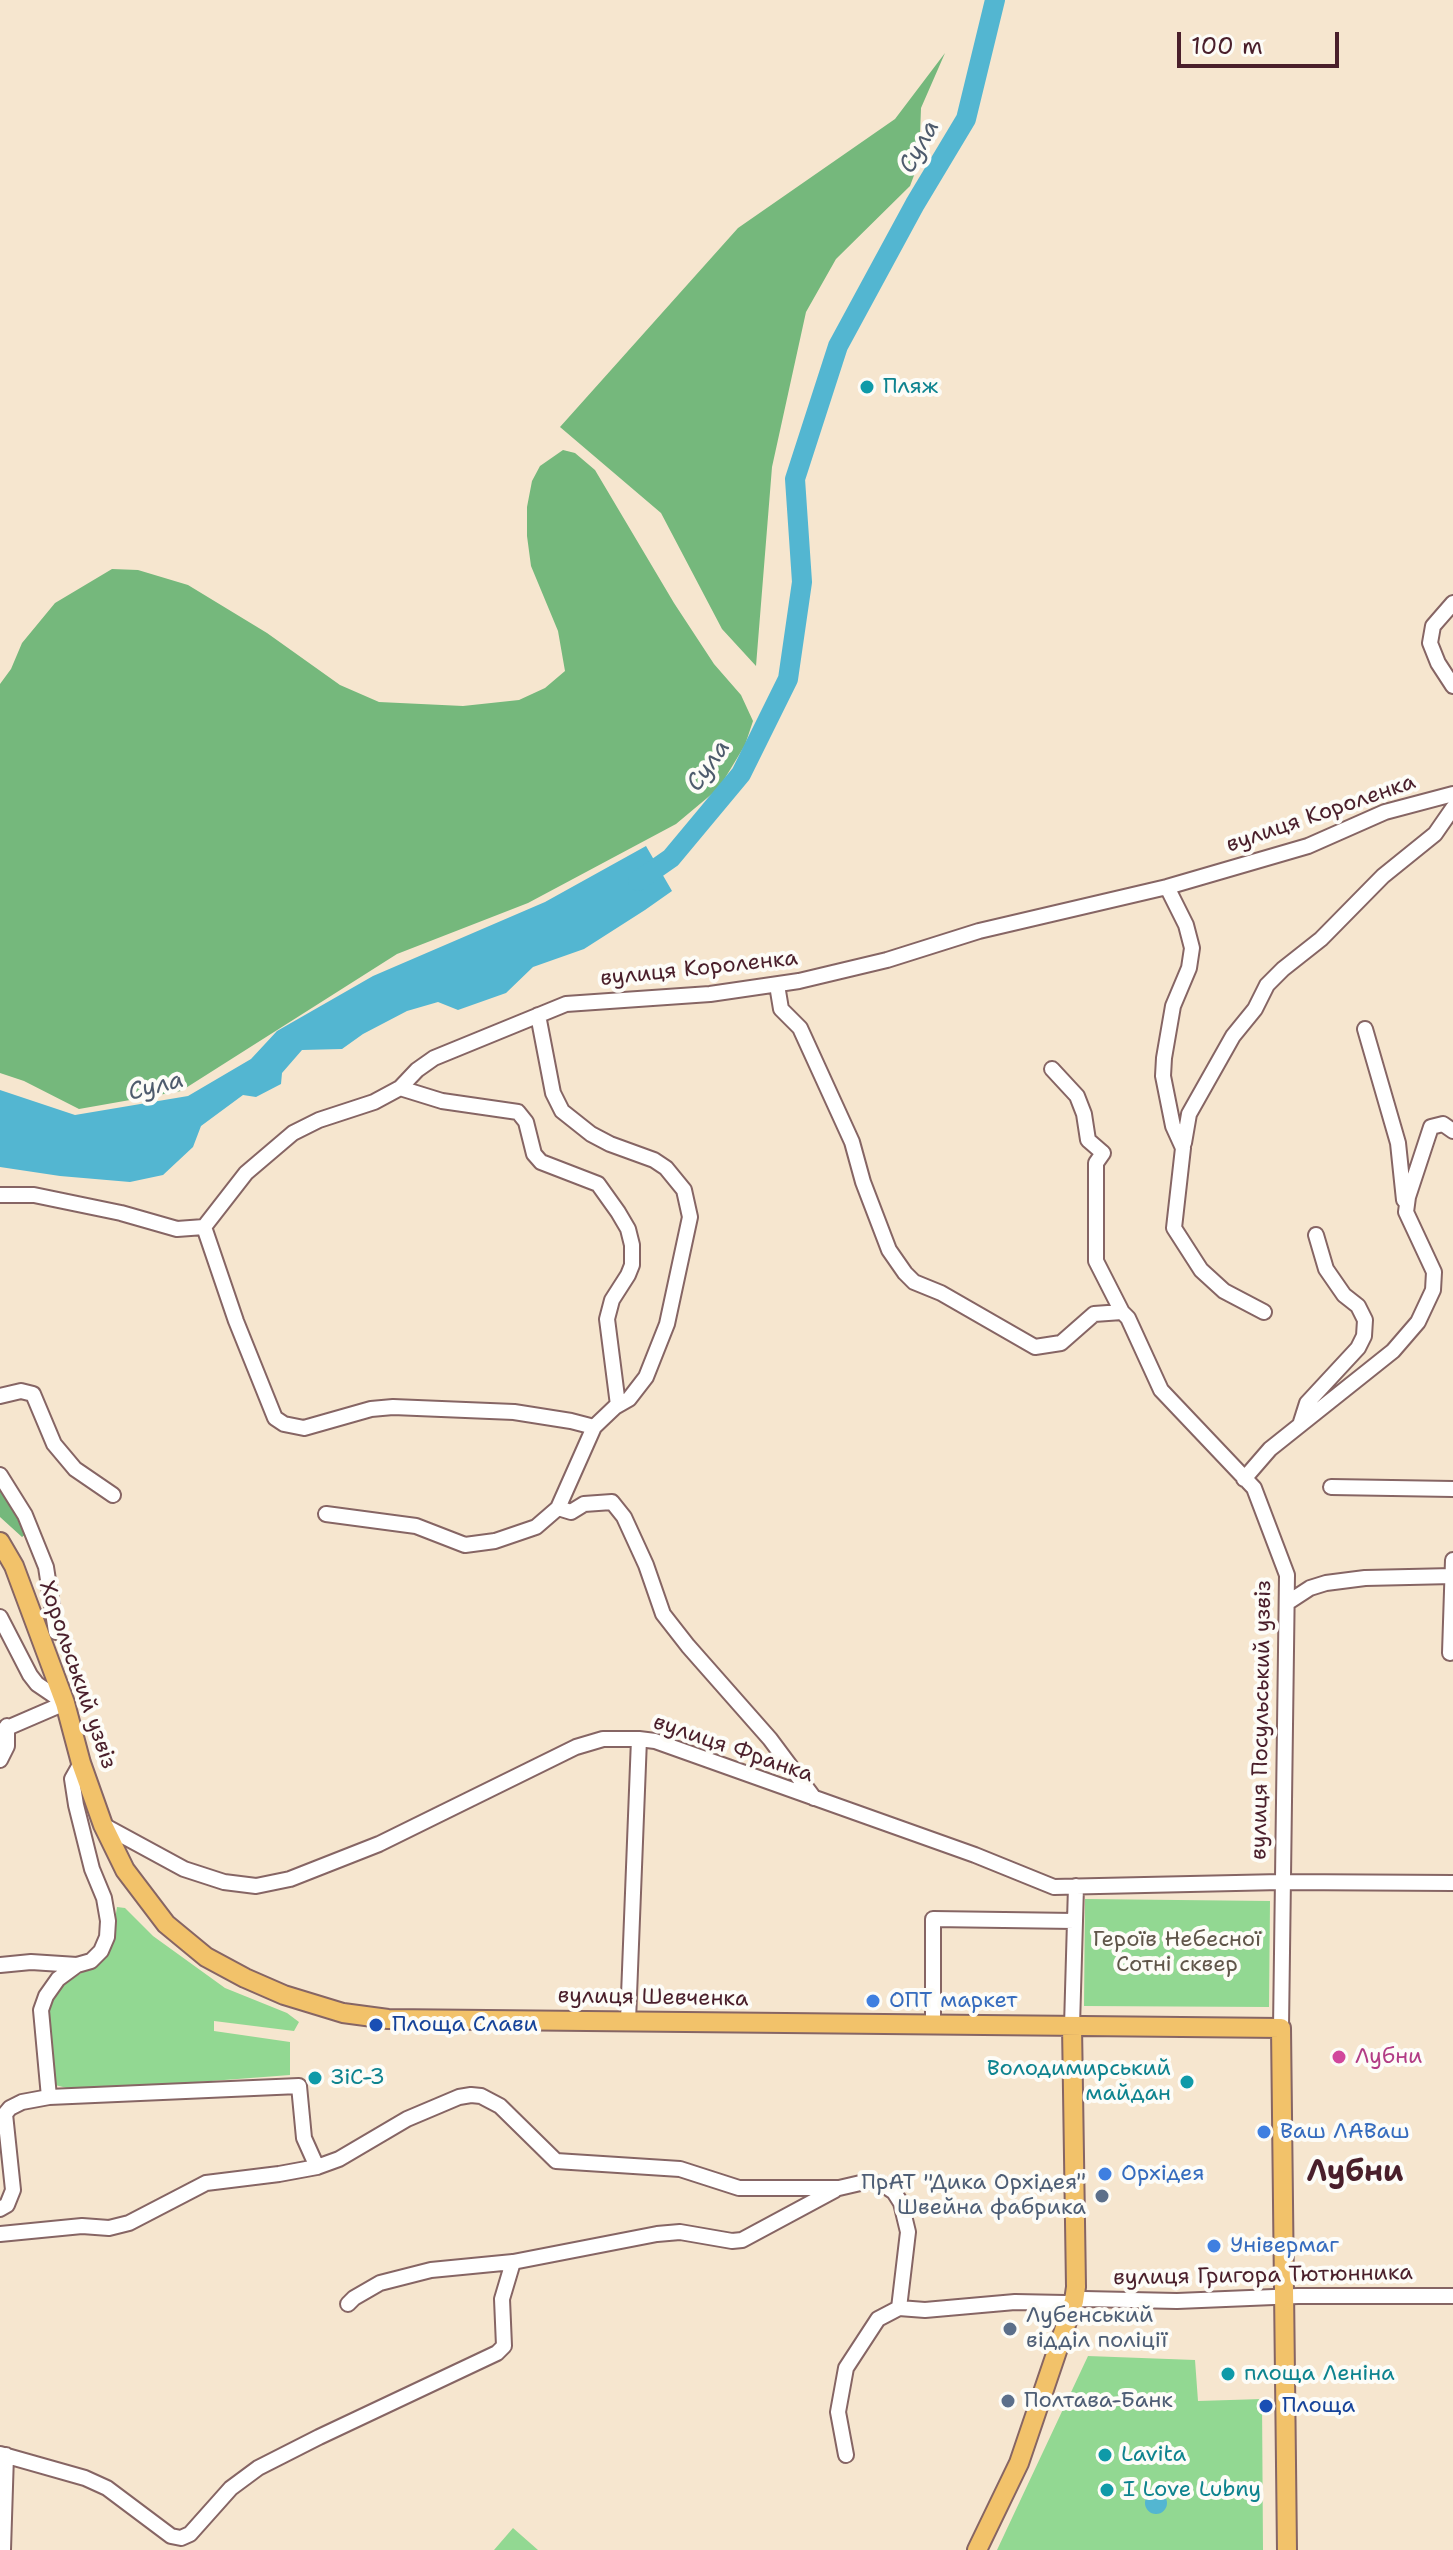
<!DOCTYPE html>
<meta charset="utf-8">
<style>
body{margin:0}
#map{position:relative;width:1453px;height:2550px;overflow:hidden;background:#f6e6cf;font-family:"Shantell Sans",sans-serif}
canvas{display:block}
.scale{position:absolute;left:1177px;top:32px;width:162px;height:36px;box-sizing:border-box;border:4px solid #4a1f2b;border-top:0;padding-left:10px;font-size:24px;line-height:28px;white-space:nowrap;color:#4a1f2b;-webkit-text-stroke:6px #fdfcf7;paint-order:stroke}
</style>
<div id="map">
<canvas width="1453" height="2550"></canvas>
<div class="scale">100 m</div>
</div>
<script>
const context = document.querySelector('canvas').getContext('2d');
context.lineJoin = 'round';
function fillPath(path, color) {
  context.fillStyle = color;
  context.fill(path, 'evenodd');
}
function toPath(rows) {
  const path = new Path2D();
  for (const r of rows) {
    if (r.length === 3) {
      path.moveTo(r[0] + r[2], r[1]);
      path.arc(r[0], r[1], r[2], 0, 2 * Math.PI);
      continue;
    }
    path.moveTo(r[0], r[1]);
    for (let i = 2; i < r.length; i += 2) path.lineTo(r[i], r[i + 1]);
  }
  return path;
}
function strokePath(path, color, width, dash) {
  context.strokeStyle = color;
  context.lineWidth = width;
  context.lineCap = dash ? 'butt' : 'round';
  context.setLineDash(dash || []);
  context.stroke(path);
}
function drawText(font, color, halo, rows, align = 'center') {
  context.font = font + ' "Shantell Sans",sans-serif';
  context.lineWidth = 8;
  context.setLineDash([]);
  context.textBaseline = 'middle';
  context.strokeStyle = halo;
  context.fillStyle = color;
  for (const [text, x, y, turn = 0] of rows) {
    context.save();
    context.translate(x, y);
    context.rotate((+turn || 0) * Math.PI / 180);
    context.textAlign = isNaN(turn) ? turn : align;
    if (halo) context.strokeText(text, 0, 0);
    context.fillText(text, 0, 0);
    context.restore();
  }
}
fillPath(toPath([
 [1085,1899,1270,1901,1269,2007,1084,2006],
 [117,1907,125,1908,153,1936,225,1988,287,2013,299,2022,294,2031,214,2021,214,2031,290,2042,290,2075,79,2091,55,2085,50,2074,45,2013,58,1987,100,1962,110,1951],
 [1088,2356,1195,2360,1198,2401,1262,2399,1263,2550,997,2550],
 [513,2528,538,2550,494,2550]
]), '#92d892');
fillPath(toPath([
 [945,53,921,108,919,162,910,186,836,259,806,312,772,467,756,666,722,629,661,513,560,427,738,228,895,119],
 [563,450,575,453,595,470,674,603,714,664,741,695,753,721,745,745,719,788,676,824,528,903,397,954,181,1091,79,1109,24,1081,0,1073,0,684,11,669,22,643,55,603,112,569,138,570,188,585,267,633,340,685,379,702,463,706,519,700,545,688,565,671,558,631,531,566,527,536,527,507,532,481,540,466],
 [0,1484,14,1507,26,1534,22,1537,0,1517]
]), '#75b87c');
fillPath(toPath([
 [646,846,672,891,645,910,584,949,533,967,506,993,458,1010,438,1002,407,1011,363,1034,342,1049,302,1050,282,1073,281,1084,256,1097,243,1095,201,1126,193,1147,163,1175,130,1182,60,1176,0,1167,0,1090,75,1115,188,1096,251,1059,277,1031,373,976,545,902],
 [1156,2503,11]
]), '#53b6d1');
strokePath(toPath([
 [638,881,671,858,741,774,788,679,802,582,795,479,838,346,915,204,966,119,995,0]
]), '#53b6d1', 20);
const minor = toPath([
 [1453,603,1433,626,1430,643,1438,663,1453,686],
 [1167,887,1186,925,1192,948,1189,968,1173,1006,1164,1058,1163,1076,1173,1126,1183,1148,1174,1228,1201,1270,1224,1291,1264,1312],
 [777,985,781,1009,800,1028,852,1142,863,1182,889,1250,905,1273,914,1282,941,1293,1035,1347,1061,1343,1094,1314,1122,1312,1128,1318,1161,1390,1254,1488,1287,1575,1281,2028],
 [538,1015,553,1093,562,1111,591,1134,610,1144,654,1160,666,1168,684,1190,690,1217,667,1324,646,1377,629,1399,615,1407,594,1427,558,1508,571,1512,584,1504,612,1502,624,1517,646,1565,663,1614,688,1646,770,1739,814,1798],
 [1365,1029,1398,1143,1404,1200],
 [1052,1069,1077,1096,1084,1114,1088,1140,1103,1153,1096,1163,1096,1261,1122,1312],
 [400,1088,442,1101,518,1112,526,1122,534,1154,541,1162,598,1184,618,1212,628,1229,632,1245,632,1265,628,1275,612,1300,607,1319,618,1405],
 [1184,1143,1189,1114,1233,1036,1255,1009,1267,985,1283,969,1321,939,1383,876,1435,834,1453,808],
 [0,1195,34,1195,121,1213,177,1229,204,1227,246,1173,293,1133,319,1120,374,1102,400,1088,417,1070,434,1058,566,1004,710,994,799,981,887,960,979,931,1167,887,1308,846,1385,812,1453,794],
 [204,1227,236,1321,275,1418,284,1424,304,1428,371,1409,393,1407,514,1412,571,1421,594,1427],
 [0,1396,21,1391,33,1394,54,1444,75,1469,113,1495],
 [1300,1425,1307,1403,1358,1348,1364,1336,1365,1320,1358,1306,1344,1295,1326,1269,1316,1235],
 [0,1475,25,1515,46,1567,56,1632],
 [1244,1479,1270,1449,1393,1351,1418,1322,1433,1290,1434,1272,1406,1212,1408,1197,1431,1127,1443,1124,1453,1131],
 [1331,1487,1453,1489],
 [326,1514,416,1526,465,1545,495,1541,536,1527,558,1508],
 [1287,1603,1310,1588,1326,1583,1365,1578,1453,1576],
 [0,1617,30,1675,37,1684,65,1703],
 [1450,1653,1453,1560],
 [0,1731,65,1703],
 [0,1760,7,1746,7,1726],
 [103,1825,184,1869,224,1882,256,1886,290,1879,379,1844,576,1747,603,1739,639,1739,655,1741,975,1855,1054,1887,1281,1882,1453,1883],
 [0,1965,31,1962,77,1965],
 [628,2021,639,1739],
 [933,2025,933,1919,1075,1921],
 [1072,2026,1076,1886],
 [49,2097,41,2010,46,1996,58,1979,77,1965,91,1961,101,1951,107,1937,108,1921,104,1898,92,1869,76,1805,72,1779,81,1763],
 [0,2209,7,2205,13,2190,5,2114,10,2108,22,2102,49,2097,299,2086,304,2138,317,2167],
 [0,2234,82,2226,109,2228,129,2223,206,2183,279,2174,317,2167,339,2159,407,2119,459,2097,471,2095,481,2096,500,2106,556,2161,680,2169,739,2188,839,2188,869,2181,882,2184,894,2192,901,2203,908,2232,899,2308],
 [348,2304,354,2298,380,2283,431,2270,513,2262,657,2234,680,2232,732,2241,742,2240,835,2190],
 [0,2454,85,2478,107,2488,171,2536,181,2538,190,2534,231,2488,258,2468,319,2437,497,2353,504,2346,502,2299,513,2262],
 [846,2455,838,2412,846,2368,878,2319,899,2308,925,2310,1015,2302,1065,2303,1084,2299,1177,2301,1298,2296,1453,2296],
 [3,2550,6,2455]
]);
const major = toPath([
 [0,1542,14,1566,65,1703,81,1763,103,1825,125,1870,166,1924,206,1957,245,1978,284,1995,343,2013,388,2019,1281,2028,1287,2550],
 [977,2550,1019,2463,1074,2301,1076,2287,1072,2026]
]);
strokePath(minor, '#866564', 18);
strokePath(major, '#866564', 22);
strokePath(minor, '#fff', 14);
strokePath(major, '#f2c26a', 18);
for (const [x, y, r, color] of [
 [867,387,8,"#0f9aa8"],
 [873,2001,8,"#3f7fe0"],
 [376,2025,8,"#1a4fb4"],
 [1339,2057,8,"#d1479c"],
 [315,2078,8,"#0f9aa8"],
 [1187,2082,8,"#0f9aa8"],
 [1264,2132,8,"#3f7fe0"],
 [1105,2174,8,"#3f7fe0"],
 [1102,2196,8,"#5c6f8a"],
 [1214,2246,8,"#3f7fe0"],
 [1010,2329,8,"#5c6f8a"],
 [1228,2374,8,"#0f9aa8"],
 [1008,2401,8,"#5c6f8a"],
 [1266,2406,8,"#1a4fb4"],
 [1105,2455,8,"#0f9aa8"],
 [1107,2490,8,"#0f9aa8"]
]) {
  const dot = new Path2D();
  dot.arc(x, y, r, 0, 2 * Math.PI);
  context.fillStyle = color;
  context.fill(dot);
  strokePath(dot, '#fdfcf7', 3);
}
drawText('22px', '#0d838f', '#fdfcf7', [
 ["Пляж",883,387],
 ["Володимирський",1171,2069,"right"],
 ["майдан",1171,2094,"right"],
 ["ЗіС-3",331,2078],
 ["площа Леніна",1244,2374],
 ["Lavita",1121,2455],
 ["I Love Lubny",1123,2490]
], 'left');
drawText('22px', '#4a1f2b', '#fdfcf7', [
 ["вулиця Короленка",1321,814,-19],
 ["вулиця Короленка",699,969,-6],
 ["Хорольський узвіз",77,1675,71],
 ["вулиця Посульський узвіз",1262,1720,-89],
 ["вулиця Франка",733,1749,19],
 ["вулиця Шевченка",653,1998,1],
 ["вулиця Григора Тютюнника",1263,2276,-1]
]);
drawText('22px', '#60564a', '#fdfcf7', [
 ["Героїв Небесної",1177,1940],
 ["Сотні сквер",1177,1965]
]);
drawText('22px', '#366cbe', '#fdfcf7', [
 ["ОПТ маркет",889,2001],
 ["Ваш ЛАВаш",1280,2132],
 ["Орхідея",1121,2174],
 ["Універмаг",1230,2246]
], 'left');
drawText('22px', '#164399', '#fdfcf7', [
 ["Площа Слави",392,2025],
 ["Площа",1282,2406]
], 'left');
drawText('22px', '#b23c85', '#fdfcf7', [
 ["Лубни",1355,2057]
], 'left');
drawText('22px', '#4e5e75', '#fdfcf7', [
 ["ПрАТ \"Дика Орхідея\"",1086,2183,"right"],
 ["Швейна фабрика",1086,2208,"right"],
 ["Лубенський",1026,2316],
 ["відділ поліції",1026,2341],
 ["Полтава-Банк",1024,2401]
], 'left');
drawText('italic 24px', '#4e5b6d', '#fdfcf7', [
 ["Сула",920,147,-61],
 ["Сула",709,766,-55],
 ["Сула",156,1087,-14]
]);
drawText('bold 30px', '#4a1f2b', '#fdfcf7', [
 ["Лубни",1355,2173]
]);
</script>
